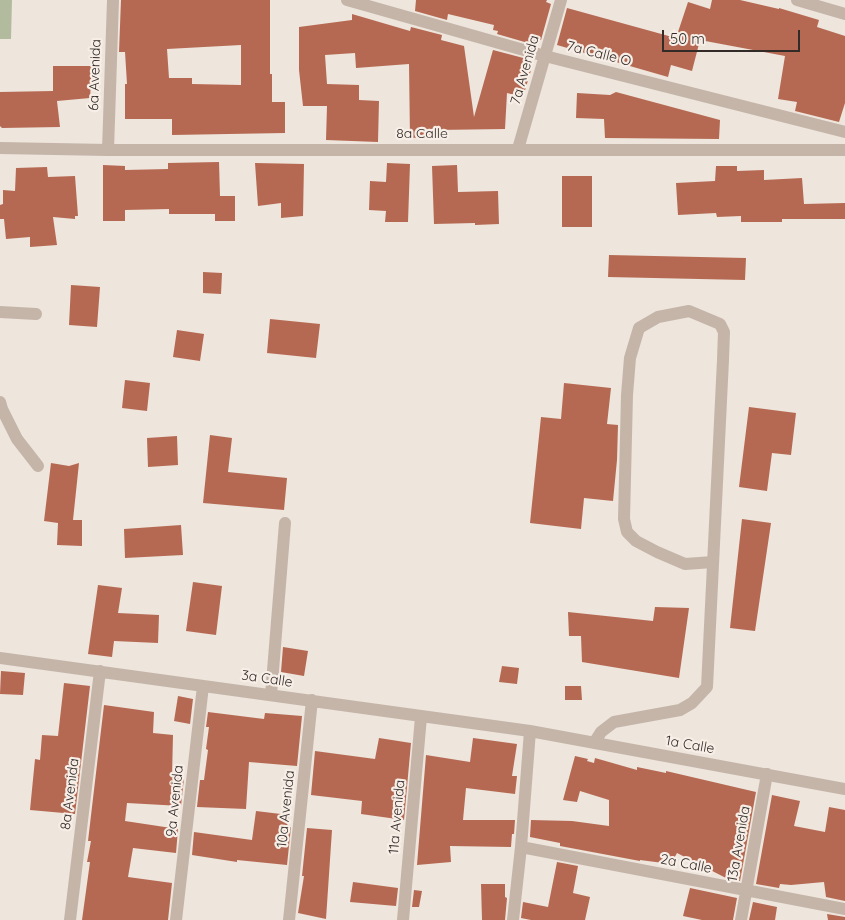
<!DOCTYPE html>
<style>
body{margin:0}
#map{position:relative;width:845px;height:920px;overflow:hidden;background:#eee5dc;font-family:Quicksand,sans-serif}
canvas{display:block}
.scale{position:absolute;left:662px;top:30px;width:138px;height:22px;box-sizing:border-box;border:2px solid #332b28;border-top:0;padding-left:6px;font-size:15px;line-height:18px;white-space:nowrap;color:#332b28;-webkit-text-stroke:4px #f7efe7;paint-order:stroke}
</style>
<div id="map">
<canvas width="845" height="920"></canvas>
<div class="scale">50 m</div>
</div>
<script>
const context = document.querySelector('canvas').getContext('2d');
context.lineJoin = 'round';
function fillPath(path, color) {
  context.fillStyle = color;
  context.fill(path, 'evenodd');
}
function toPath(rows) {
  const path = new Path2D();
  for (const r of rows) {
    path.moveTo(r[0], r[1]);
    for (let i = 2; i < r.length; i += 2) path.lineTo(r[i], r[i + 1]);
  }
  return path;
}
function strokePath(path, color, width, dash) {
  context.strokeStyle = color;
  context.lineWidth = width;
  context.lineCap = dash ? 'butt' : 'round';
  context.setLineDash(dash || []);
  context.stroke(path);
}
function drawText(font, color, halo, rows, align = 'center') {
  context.font = font + ' Quicksand,sans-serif';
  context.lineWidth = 4.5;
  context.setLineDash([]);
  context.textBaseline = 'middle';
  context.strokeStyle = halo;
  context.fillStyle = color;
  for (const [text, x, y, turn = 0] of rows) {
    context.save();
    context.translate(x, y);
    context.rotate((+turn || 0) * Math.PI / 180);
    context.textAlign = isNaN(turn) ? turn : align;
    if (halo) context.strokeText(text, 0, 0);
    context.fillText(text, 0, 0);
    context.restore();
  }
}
fillPath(toPath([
 [0,0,12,0,11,39,0,39]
]), '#b2bb9e');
fillPath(toPath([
 [121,0,270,0,270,74,272,74,272,102,285,102,285,133,172,135,172,119,125,119,125,84,127,84,125,52,119,52],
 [241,45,241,85,192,84,192,78,169,78,167,49],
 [416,0,547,0,546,2,551,4,541,40,536,39,535,45,497,34,498,31,493,30,494,25,448,14,447,20,415,11],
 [712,0,740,0,779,9,779,8,819,20,817,27,845,36,845,103,839,122,795,111,797,102,778,99,785,56,700,40,692,71,671,65,668,77,557,45,567,8,676,38,688,2,710,9],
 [352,14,410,31,411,27,442,35,441,40,464,46,474,117,493,50,531,60,530,66,532,67,523,97,507,93,505,129,436,130,436,137,410,138,409,64,356,68,355,53,325,55,327,84,359,85,359,100,379,101,378,142,326,140,327,106,303,106,299,70,299,27,352,20],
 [53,66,92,66,90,98,57,101,60,127,2,128,0,126,0,92,53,91],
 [616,92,720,120,719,139,605,138,604,119,576,118,577,93,610,95],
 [219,162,220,196,235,196,235,221,215,221,215,214,169,214,169,209,125,210,125,221,103,221,103,165,125,166,125,170,168,169,168,163],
 [255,163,304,164,303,216,281,218,281,203,258,206],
 [387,163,410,164,408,222,385,222,386,211,369,210,370,181,386,182],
 [457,165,458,192,498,191,499,224,475,225,475,223,434,224,432,166],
 [716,166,737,166,737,171,764,170,764,180,802,178,804,204,845,203,845,219,782,219,782,222,741,222,741,216,717,217,716,213,678,215,676,183,715,181],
 [47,167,48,177,75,176,78,216,75,216,75,219,53,217,57,245,30,247,30,237,6,239,4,219,0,219,0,205,3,204,3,190,15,191,16,168],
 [562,176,592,176,592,227,562,227],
 [609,255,746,258,745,280,608,277],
 [203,272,222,273,221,294,203,293],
 [71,285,100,287,97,327,69,325],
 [270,319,320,324,316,358,267,353],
 [177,330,204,334,200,361,173,357],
 [125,380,150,383,147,411,122,408],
 [564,383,611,388,607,424,618,425,617,460,613,501,584,498,581,529,530,523,541,417,561,419],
 [749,407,796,413,791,455,772,453,767,491,739,487],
 [210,435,232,438,228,472,287,478,284,510,203,503],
 [177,436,178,465,148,467,147,438],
 [51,463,69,466,79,463,73,520,82,520,82,546,57,545,58,523,44,521],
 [742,519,771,523,755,631,730,628],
 [181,525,183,555,125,558,124,529],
 [193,582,222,586,216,635,186,631],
 [98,585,122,588,118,613,159,615,158,643,114,641,112,657,88,654],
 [655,607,689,608,679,678,582,662,581,636,569,636,568,612,653,621],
 [283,647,308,651,304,676,281,672],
 [502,666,519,668,517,684,499,682],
 [1,671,25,673,23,695,0,694],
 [64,683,90,686,75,814,30,810,35,759,40,760,42,735,58,736],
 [565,686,581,686,582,700,565,700],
 [178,696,193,699,190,724,174,721],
 [104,705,154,712,153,733,173,735,172,777,184,778,181,806,127,803,125,821,178,829,176,853,133,848,128,877,172,883,168,920,82,920,90,862,87,862,91,841,88,841],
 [208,712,264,719,265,713,302,716,297,766,249,762,246,809,197,807,200,780,204,780,208,750,206,749,209,727,206,727],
 [379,738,411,743,404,820,361,814,362,801,311,795,315,751,375,759],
 [473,738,517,744,512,776,517,776,515,794,466,788,463,820,515,820,514,834,512,834,511,847,450,846,451,862,417,865,426,755,470,762],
 [575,756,588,759,587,761,594,763,595,758,637,770,637,767,666,773,666,771,756,792,740,881,726,878,677,853,671,864,640,860,640,861,560,846,560,843,530,837,531,820,572,821,609,826,609,800,580,791,577,802,563,800],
 [772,795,800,801,794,826,825,832,829,807,845,810,845,901,826,897,824,882,791,885,780,884,779,888,756,884],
 [256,811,289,815,287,827,291,827,287,865,237,860,237,862,192,855,194,832,252,840],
 [307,828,332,830,326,919,298,913,304,876,302,876],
 [557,862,578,866,573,893,590,897,585,920,531,920,521,918,523,902,548,907],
 [353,882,398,888,396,906,350,902],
 [481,884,505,884,505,897,507,898,505,920,482,920],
 [690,888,737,898,733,920,702,920,683,916],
 [414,890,422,891,419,907,412,907],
 [753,902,777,907,775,920,749,920],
 [827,914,845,917,845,920,828,920]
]), '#b66952');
strokePath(toPath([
 [347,0,545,56,845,132],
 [797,0,845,14],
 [0,148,108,150,845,150],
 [518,149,561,0],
 [108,150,113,0],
 [0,312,36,314],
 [0,402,2,409,17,439,38,466],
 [0,658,530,731,845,789],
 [271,695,285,523],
 [594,743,601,732,614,722,680,710,692,703,707,687,723,360,724,332,720,324,689,311,658,317,639,328,630,358,627,395,624,519,627,532,636,541,657,552,685,564,713,562],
 [521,847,845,909],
 [70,920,100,671],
 [176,920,203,686],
 [289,920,312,700],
 [403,920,421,717],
 [513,920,521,847,530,731],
 [741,920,767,774]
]), '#c5b5a9', 12);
drawText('14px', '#332b28', '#f7efe7', [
 ["7a Calle O",599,54,14],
 ["7a Avenida",525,70,-74],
 ["6a Avenida",95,75,-88],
 ["8a Calle",422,134],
 ["3a Calle",267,679,8],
 ["1a Calle",690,745,10],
 ["8a Avenida",70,794,-83],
 ["9a Avenida",175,801,-84],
 ["10a Avenida",286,809,-84],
 ["11a Avenida",397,817,-85],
 ["13a Avenida",739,844,-80],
 ["2a Calle",686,864,11]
]);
</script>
